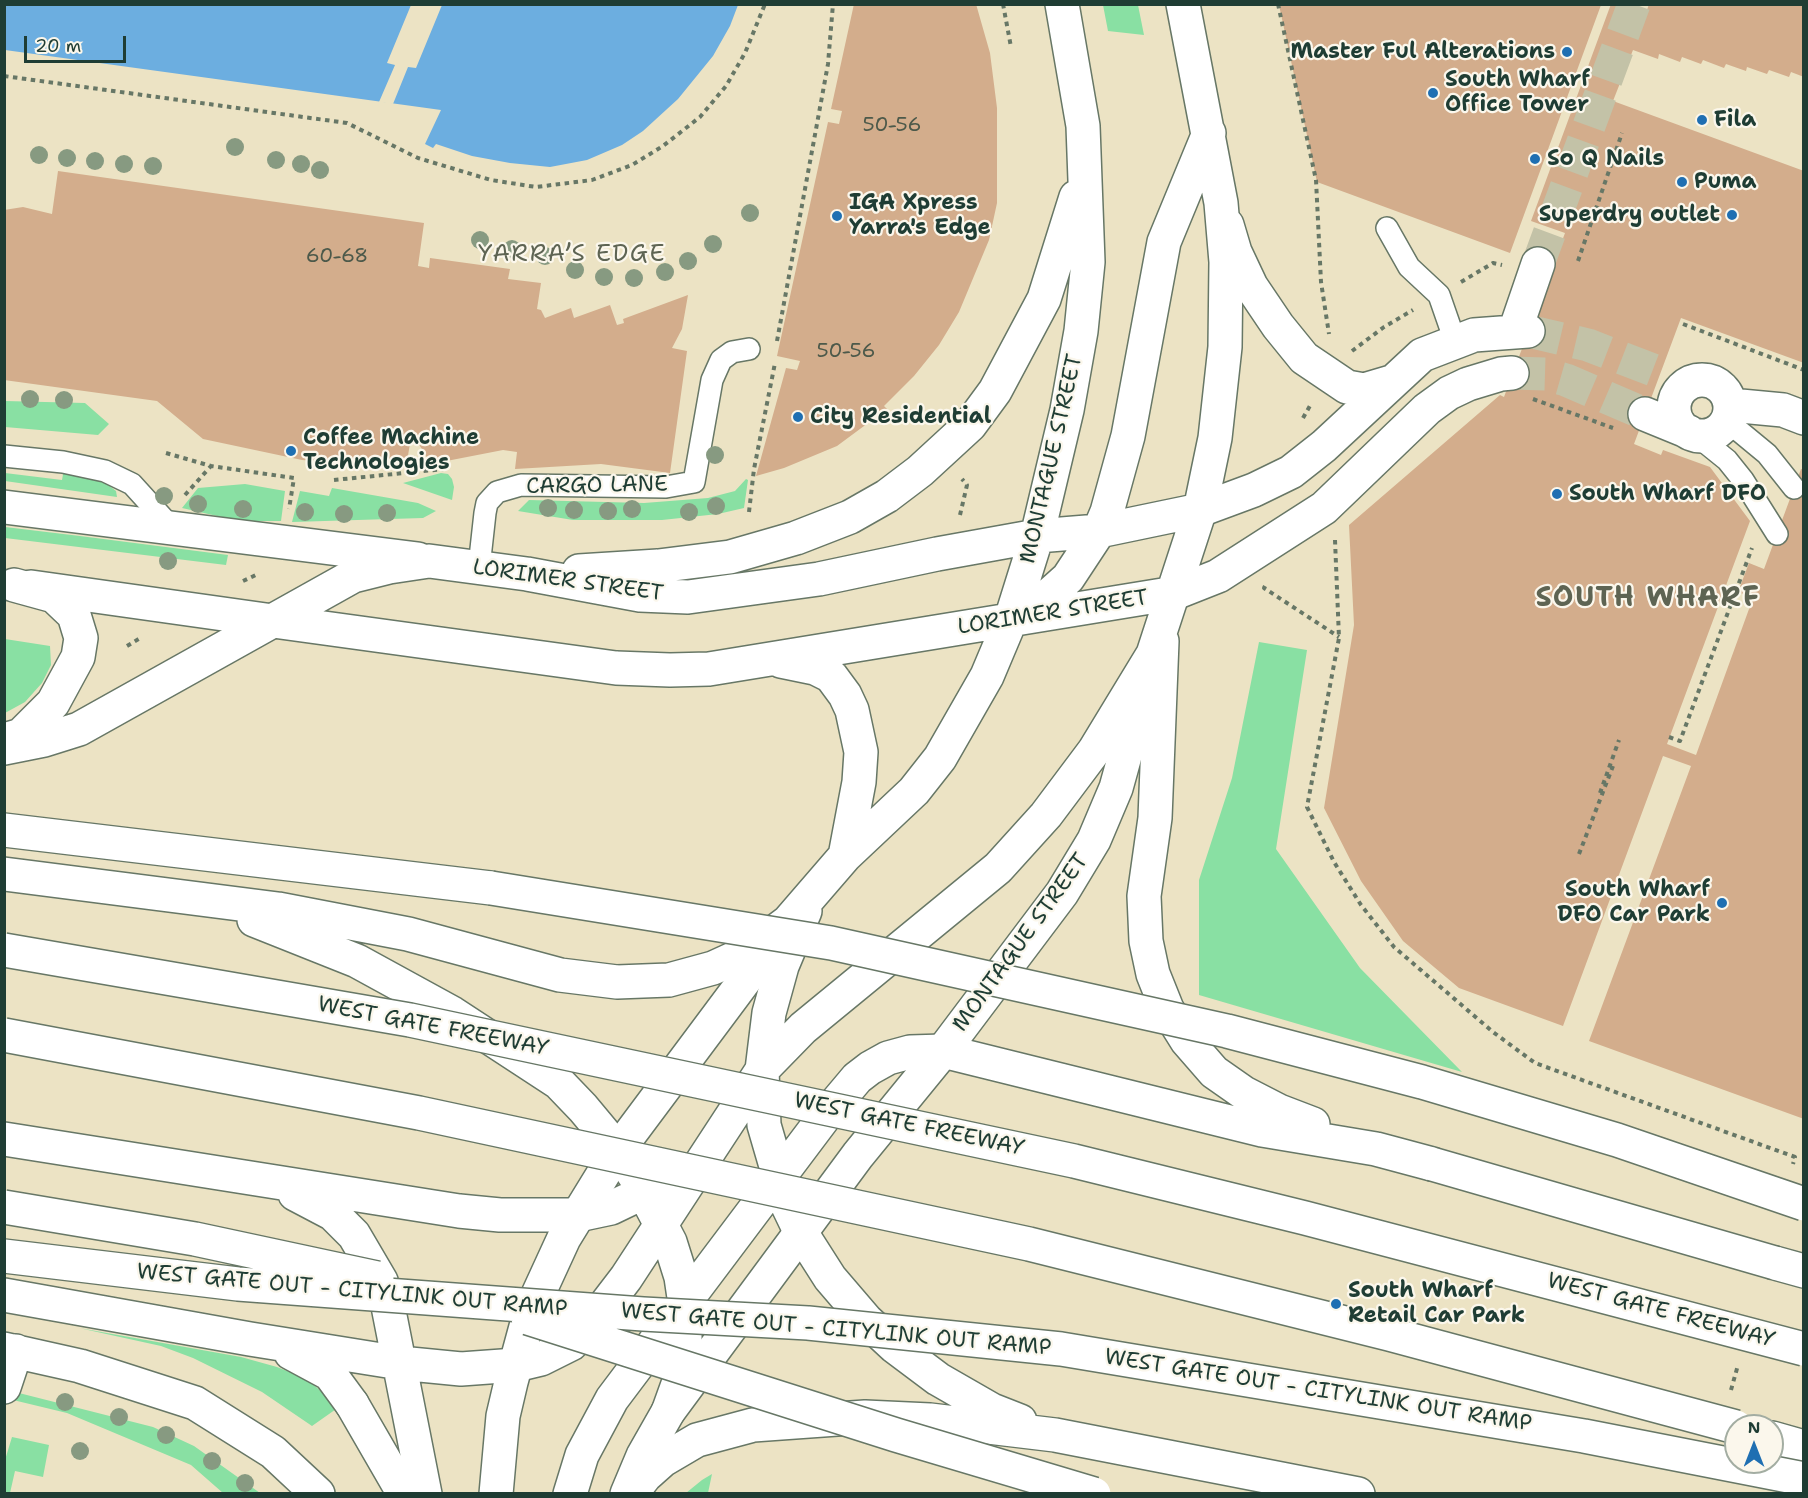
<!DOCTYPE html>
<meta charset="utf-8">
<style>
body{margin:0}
#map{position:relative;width:1808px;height:1498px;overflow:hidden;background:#ece3c4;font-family:"Shantell Sans",sans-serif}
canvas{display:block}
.frame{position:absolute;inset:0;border:6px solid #1f3d34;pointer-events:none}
.north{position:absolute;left:1724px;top:1414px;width:60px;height:60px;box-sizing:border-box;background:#fbf7ec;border:2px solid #a3ada2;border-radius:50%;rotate:0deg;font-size:16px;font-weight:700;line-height:24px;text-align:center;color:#1f3d34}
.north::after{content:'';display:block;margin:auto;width:21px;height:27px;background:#1f6fb2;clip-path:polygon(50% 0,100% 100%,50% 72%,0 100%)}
.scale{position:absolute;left:24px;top:36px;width:102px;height:27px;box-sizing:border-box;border:3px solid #1f3d34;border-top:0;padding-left:8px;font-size:18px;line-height:21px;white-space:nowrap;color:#1f3d34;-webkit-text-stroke:4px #fbf7ec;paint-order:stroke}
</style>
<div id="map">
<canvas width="1808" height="1498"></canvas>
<div class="frame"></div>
<div class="north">N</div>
<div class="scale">20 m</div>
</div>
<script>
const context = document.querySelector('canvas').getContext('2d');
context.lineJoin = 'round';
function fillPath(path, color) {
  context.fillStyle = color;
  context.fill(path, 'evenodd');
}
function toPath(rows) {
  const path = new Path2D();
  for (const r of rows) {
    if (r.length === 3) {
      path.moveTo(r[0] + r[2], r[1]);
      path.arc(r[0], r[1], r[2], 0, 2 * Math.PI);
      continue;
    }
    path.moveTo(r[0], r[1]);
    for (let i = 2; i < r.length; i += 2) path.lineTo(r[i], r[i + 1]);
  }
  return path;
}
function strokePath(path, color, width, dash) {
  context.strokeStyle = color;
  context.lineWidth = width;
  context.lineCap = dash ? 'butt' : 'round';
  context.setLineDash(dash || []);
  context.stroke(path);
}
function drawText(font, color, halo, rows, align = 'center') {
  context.font = font + ' "Shantell Sans",sans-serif';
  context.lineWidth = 4.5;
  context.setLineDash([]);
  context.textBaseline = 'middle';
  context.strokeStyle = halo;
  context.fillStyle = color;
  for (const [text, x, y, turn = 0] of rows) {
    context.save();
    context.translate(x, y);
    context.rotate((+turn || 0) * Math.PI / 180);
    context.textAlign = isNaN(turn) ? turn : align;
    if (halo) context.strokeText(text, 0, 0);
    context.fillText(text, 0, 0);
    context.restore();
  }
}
fillPath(toPath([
 [1103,5,1138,5,1144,35,1108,31],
 [5,401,85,403,109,424,98,435,5,427],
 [64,469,88,475,107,484,116,491,117,497,5,481,5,473,62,480],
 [441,473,448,474,452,479,454,487,452,500,403,483],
 [746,479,748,480,744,508,718,514,662,520,573,520,518,511,529,500,644,503,708,498,735,491],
 [245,484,285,491,281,521,239,521,182,508,198,488],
 [332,488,418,503,436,511,423,518,292,522,300,491,329,496],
 [5,527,80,536,228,555,226,565,5,538],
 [5,639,50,646,51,665,42,683,25,702,5,713],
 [1259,642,1307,650,1276,849,1360,968,1462,1072,1199,995,1199,880,1232,778],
 [79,1328,241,1357,277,1367,307,1379,339,1407,312,1426,262,1392,193,1358,161,1346],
 [15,1392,153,1427,194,1446,260,1493,223,1493,191,1465,67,1413,13,1400],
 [12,1437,49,1445,43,1477,15,1471,10,1493,5,1493,5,1460],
 [712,1474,708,1493,686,1493,702,1480]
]), '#89e0a3');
fillPath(toPath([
 [5,5,738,5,730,26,713,56,678,99,643,131,622,145,587,160,550,167,510,163,472,156,436,144,433,148,425,144,441,110,5,50]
]), '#6caee0');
fillPath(toPath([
 [411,5,442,5,416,68,408,67,393,104,379,102,395,65,387,63]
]), '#ece3c4');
fillPath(toPath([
 [854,4,976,4,990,53,997,108,997,203,989,240,959,312,939,345,914,376,884,406,887,409,837,446,784,468,756,476,786,368,797,370,800,361,777,356,828,122,839,124,842,111,831,109],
 [1611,4,1625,4,1646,13,1649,4,1804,4,1804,77,1791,72,1789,77,1769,70,1767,74,1747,67,1746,71,1726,64,1724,68,1703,60,1701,64,1682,57,1680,62,1659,54,1658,59,1633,50,1613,101,1804,171,1804,363,1681,318,1634,444,1661,455,1663,450,1710,467,1750,521,1667,744,1696,755,1753,598,1738,592,1749,563,1764,569,1801,469,1804,470,1804,1119,1589,1041,1691,766,1663,756,1563,1026,1459,988,1403,941,1361,881,1324,808,1354,625,1349,525,1500,395,1504,397,1565,233,1531,221],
 [1279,5,1601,5,1510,253,1317,182],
 [58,171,424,223,418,266,429,268,430,258,510,269,508,279,541,283,537,309,541,310,545,318,571,308,574,318,610,305,617,325,624,323,623,319,688,295,682,329,672,348,687,351,670,473,601,464,515,469,517,452,503,450,431,464,415,438,411,437,406,468,302,460,203,439,157,401,4,380,4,210,23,207,52,214]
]), '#d3ad8c');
strokePath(toPath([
 [1538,264,1634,4],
 [1528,331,1588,345,1661,373],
 [1512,373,1545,374,1566,380,1645,414]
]), '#c3c2a7', 33, [33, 16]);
const lane = toPath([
 [1387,228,1409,267,1439,295,1455,341],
 [1727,421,1767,454,1794,488],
 [1696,435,1727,460,1743,480,1777,534],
 [4,456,63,462,105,471,132,484,171,527],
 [479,567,485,513,487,503,497,492,521,485,666,487,694,482,712,380,721,360,732,352,749,349]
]);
const street = toPath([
 [1227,225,1235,252,1251,286,1278,326,1304,358,1347,387,1364,390,1391,382],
 [1515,331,1538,264],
 [1702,408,28],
 [1730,405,1783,410,1804,418],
 [1645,414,1689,432],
 [1200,510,1254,490,1291,472,1324,446,1422,355,1474,335,1528,331],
 [1175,593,1218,576,1324,508,1427,409,1449,393,1468,384,1501,374,1512,373],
 [4,1349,80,1366,195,1403,273,1452,318,1494],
 [4,1387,16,1351]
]);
const secondary = toPath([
 [4,507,418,559],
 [31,587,273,621]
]);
const primary = toPath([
 [352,1404,404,1494],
 [496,1494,503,1416,511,1382,530,1312,564,1238,618,1150,783,929],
 [627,1494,643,1456,668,1412,858,1155,943,1051,1062,893,1094,840,1116,788,1149,669]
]);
const highway = toPath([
 [579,571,658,566,730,557,796,538,850,517,887,496,920,471,970,425,995,391,1044,299,1076,197],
 [1020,614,1049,595,1068,578,1099,531,1107,512,1128,436,1164,242,1209,133],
 [273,621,616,668,670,670,709,669,1175,593],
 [1162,641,1155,818,1144,896,1146,941,1153,974,1167,1009,1187,1041,1214,1072,1244,1093,1279,1111,1313,1124],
 [781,661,815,668,831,676,845,695,852,710,861,752,859,782,845,856],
 [4,740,21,735,53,703,78,657,81,638,74,615,54,596,14,585],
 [4,748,44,740,79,729,353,576,389,567,429,561,527,574,640,595,688,597,819,579,937,554,1037,536,1099,531,1200,510],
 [4,830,491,888],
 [4,874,278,909,408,934,560,975,617,982,669,980,713,968,748,952,788,922,845,856,914,791,940,758,987,676,1011,619,1037,536,1067,410,1081,331,1088,262,1083,126,1062,4],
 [805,911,782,966,769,1013,762,1070,764,1125,787,1204,800,1231,830,1278,866,1320,894,1346,938,1379,992,1410,1020,1421],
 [254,920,357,961,452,1013,559,1083,583,1108,618,1150,638,1181,670,1242,681,1277,685,1304,685,1345,682,1373,668,1412],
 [4,1139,459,1211,500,1215,578,1215,611,1208,665,1182],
 [295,1194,333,1214,354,1235,381,1281,387,1301,425,1494],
 [1775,1263,1804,1271],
 [4,1295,250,1339,400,1363,461,1369,516,1365,541,1359,571,1344,590,1325,626,1278,762,1070,803,1028,998,868,1046,815,1094,751,1153,654,1200,510,1215,438,1225,347,1226,262,1221,203,1183,4],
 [291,1353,330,1374,352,1404],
 [1772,1438,1804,1447],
 [570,1494,582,1455,612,1399,825,1116,857,1078,870,1068,888,1058,910,1052,943,1051,1262,1130,1376,1149,1432,1164],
 [631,1494,645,1476,663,1460,697,1440,753,1425,865,1417,930,1420,1055,1435,1358,1494]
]);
strokePath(lane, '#677766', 24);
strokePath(street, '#677766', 36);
strokePath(secondary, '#677766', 36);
strokePath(primary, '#677766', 36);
strokePath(highway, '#677766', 36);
strokePath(toPath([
 [1003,4,1011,47],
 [1278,4,1316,180,1321,282,1329,334],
 [4,76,347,123,418,158,491,180,536,187,592,180,632,165,663,146,700,117,726,86,745,53,765,4],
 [1578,261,1622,133],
 [1461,282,1493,263,1502,265],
 [1683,324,1804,370],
 [777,341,828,64,833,4],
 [1352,351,1384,327,1413,310],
 [1533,399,1613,428],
 [1303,418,1311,404],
 [166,453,211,466,294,478,289,509],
 [334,480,444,469],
 [185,495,211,466],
 [749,512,754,469,775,363],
 [960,515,967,485,962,479],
 [1335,540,1339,638,1307,807,1334,862,1361,905,1394,947,1493,1032,1535,1063,1795,1157,1793,1164],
 [243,581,258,574],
 [1265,586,1264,588,1339,637],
 [127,646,142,637],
 [1669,737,1680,741,1752,548],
 [1600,793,1619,740],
 [1579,854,1613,766],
 [1731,1390,1738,1365]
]), '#677766', 4, [4.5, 4.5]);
strokePath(lane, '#fff', 21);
strokePath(street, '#fff', 33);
strokePath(secondary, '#fff', 33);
strokePath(primary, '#fff', 33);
strokePath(highway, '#fff', 33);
const highwayBridge = toPath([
 [491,888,831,943,1227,1031,1422,1082,1617,1140,1804,1204],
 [4,950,410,1020,1074,1161,1305,1218,1804,1349],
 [4,1035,419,1113,1029,1244,1389,1334,1736,1427],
 [1432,1164,1775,1263],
 [4,1207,195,1239,377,1278],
 [4,1256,238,1284,643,1314,808,1323,1061,1349,1584,1436,1804,1479],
 [528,1318,896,1435,1094,1494]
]);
strokePath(highwayBridge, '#677766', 36, []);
strokePath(highwayBridge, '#fff', 33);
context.fillStyle = '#879a81';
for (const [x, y] of [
 [235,147],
 [39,155],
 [67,158],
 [276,160],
 [95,161],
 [124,164],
 [301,164],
 [153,166],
 [320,170],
 [750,213],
 [480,240],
 [713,244],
 [512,249],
 [545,256],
 [688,261],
 [575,270],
 [665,272],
 [604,277],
 [634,278],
 [30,399],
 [64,400],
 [715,455],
 [164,496],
 [198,504],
 [716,506],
 [548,508],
 [243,509],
 [632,509],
 [574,510],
 [608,511],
 [305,512],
 [689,512],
 [387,513],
 [344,514],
 [168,561],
 [65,1402],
 [119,1417],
 [166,1435],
 [80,1451],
 [212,1461],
 [245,1483]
]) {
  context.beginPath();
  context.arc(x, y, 9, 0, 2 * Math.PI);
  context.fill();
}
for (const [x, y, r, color] of [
 [1567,52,6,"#1f6fb2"],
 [1433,93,6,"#1f6fb2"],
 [1702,120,6,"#1f6fb2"],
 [1535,159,6,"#1f6fb2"],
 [1682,182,6,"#1f6fb2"],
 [1732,215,6,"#1f6fb2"],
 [837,216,6,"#1f6fb2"],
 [798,417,6,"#1f6fb2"],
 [291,451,6,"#1f6fb2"],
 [1557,494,6,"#1f6fb2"],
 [1722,903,6,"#1f6fb2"],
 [1336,1304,6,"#1f6fb2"]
]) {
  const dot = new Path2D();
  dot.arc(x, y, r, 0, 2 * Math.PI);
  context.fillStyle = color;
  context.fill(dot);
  strokePath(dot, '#fbf7ec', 2);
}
drawText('20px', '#4c594a', null, [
 ["50-56",892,126],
 ["60-68",337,257],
 ["50-56",846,352]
]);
drawText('bold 22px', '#1f3d34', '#fbf7ec', [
 ["Master Ful Alterations",1555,52,"right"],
 ["South Wharf",1445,80],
 ["Office Tower",1445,105],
 ["Fila",1714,120],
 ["So Q Nails",1547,159],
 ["Puma",1694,182],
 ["IGA Xpress",849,203],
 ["Yarra's Edge",849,228],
 ["Superdry outlet",1720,215,"right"],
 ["City Residential",810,417],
 ["Coffee Machine",303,438],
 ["Technologies",303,463],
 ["South Wharf DFO",1569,494],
 ["South Wharf",1710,890,"right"],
 ["DFO Car Park",1710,915,"right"],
 ["South Wharf",1348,1291],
 ["Retail Car Park",1348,1316]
], 'left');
drawText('22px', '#1f3d34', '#fbf7ec', [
 ["MONTAGUE STREET",1052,459,-77],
 ["CARGO LANE",597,486,-1],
 ["LORIMER STREET",568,581,8],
 ["LORIMER STREET",1053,613,-9],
 ["MONTAGUE STREET",1021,943,-54],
 ["WEST GATE FREEWAY",433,1027,11],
 ["WEST GATE FREEWAY",909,1125,12],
 ["WEST GATE OUT - CITYLINK OUT RAMP",352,1291,5],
 ["WEST GATE FREEWAY",1661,1311,15],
 ["WEST GATE OUT - CITYLINK OUT RAMP",836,1330,5],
 ["WEST GATE OUT - CITYLINK OUT RAMP",1318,1391,9]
]);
context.letterSpacing = '1.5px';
drawText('24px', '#5e6453', '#fbf7ec', [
 ["YARRA’S EDGE",572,255]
]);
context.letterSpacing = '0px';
context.letterSpacing = '1.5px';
drawText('bold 28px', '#5e6453', '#fbf7ec', [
 ["SOUTH WHARF",1648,599]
]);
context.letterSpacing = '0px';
</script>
